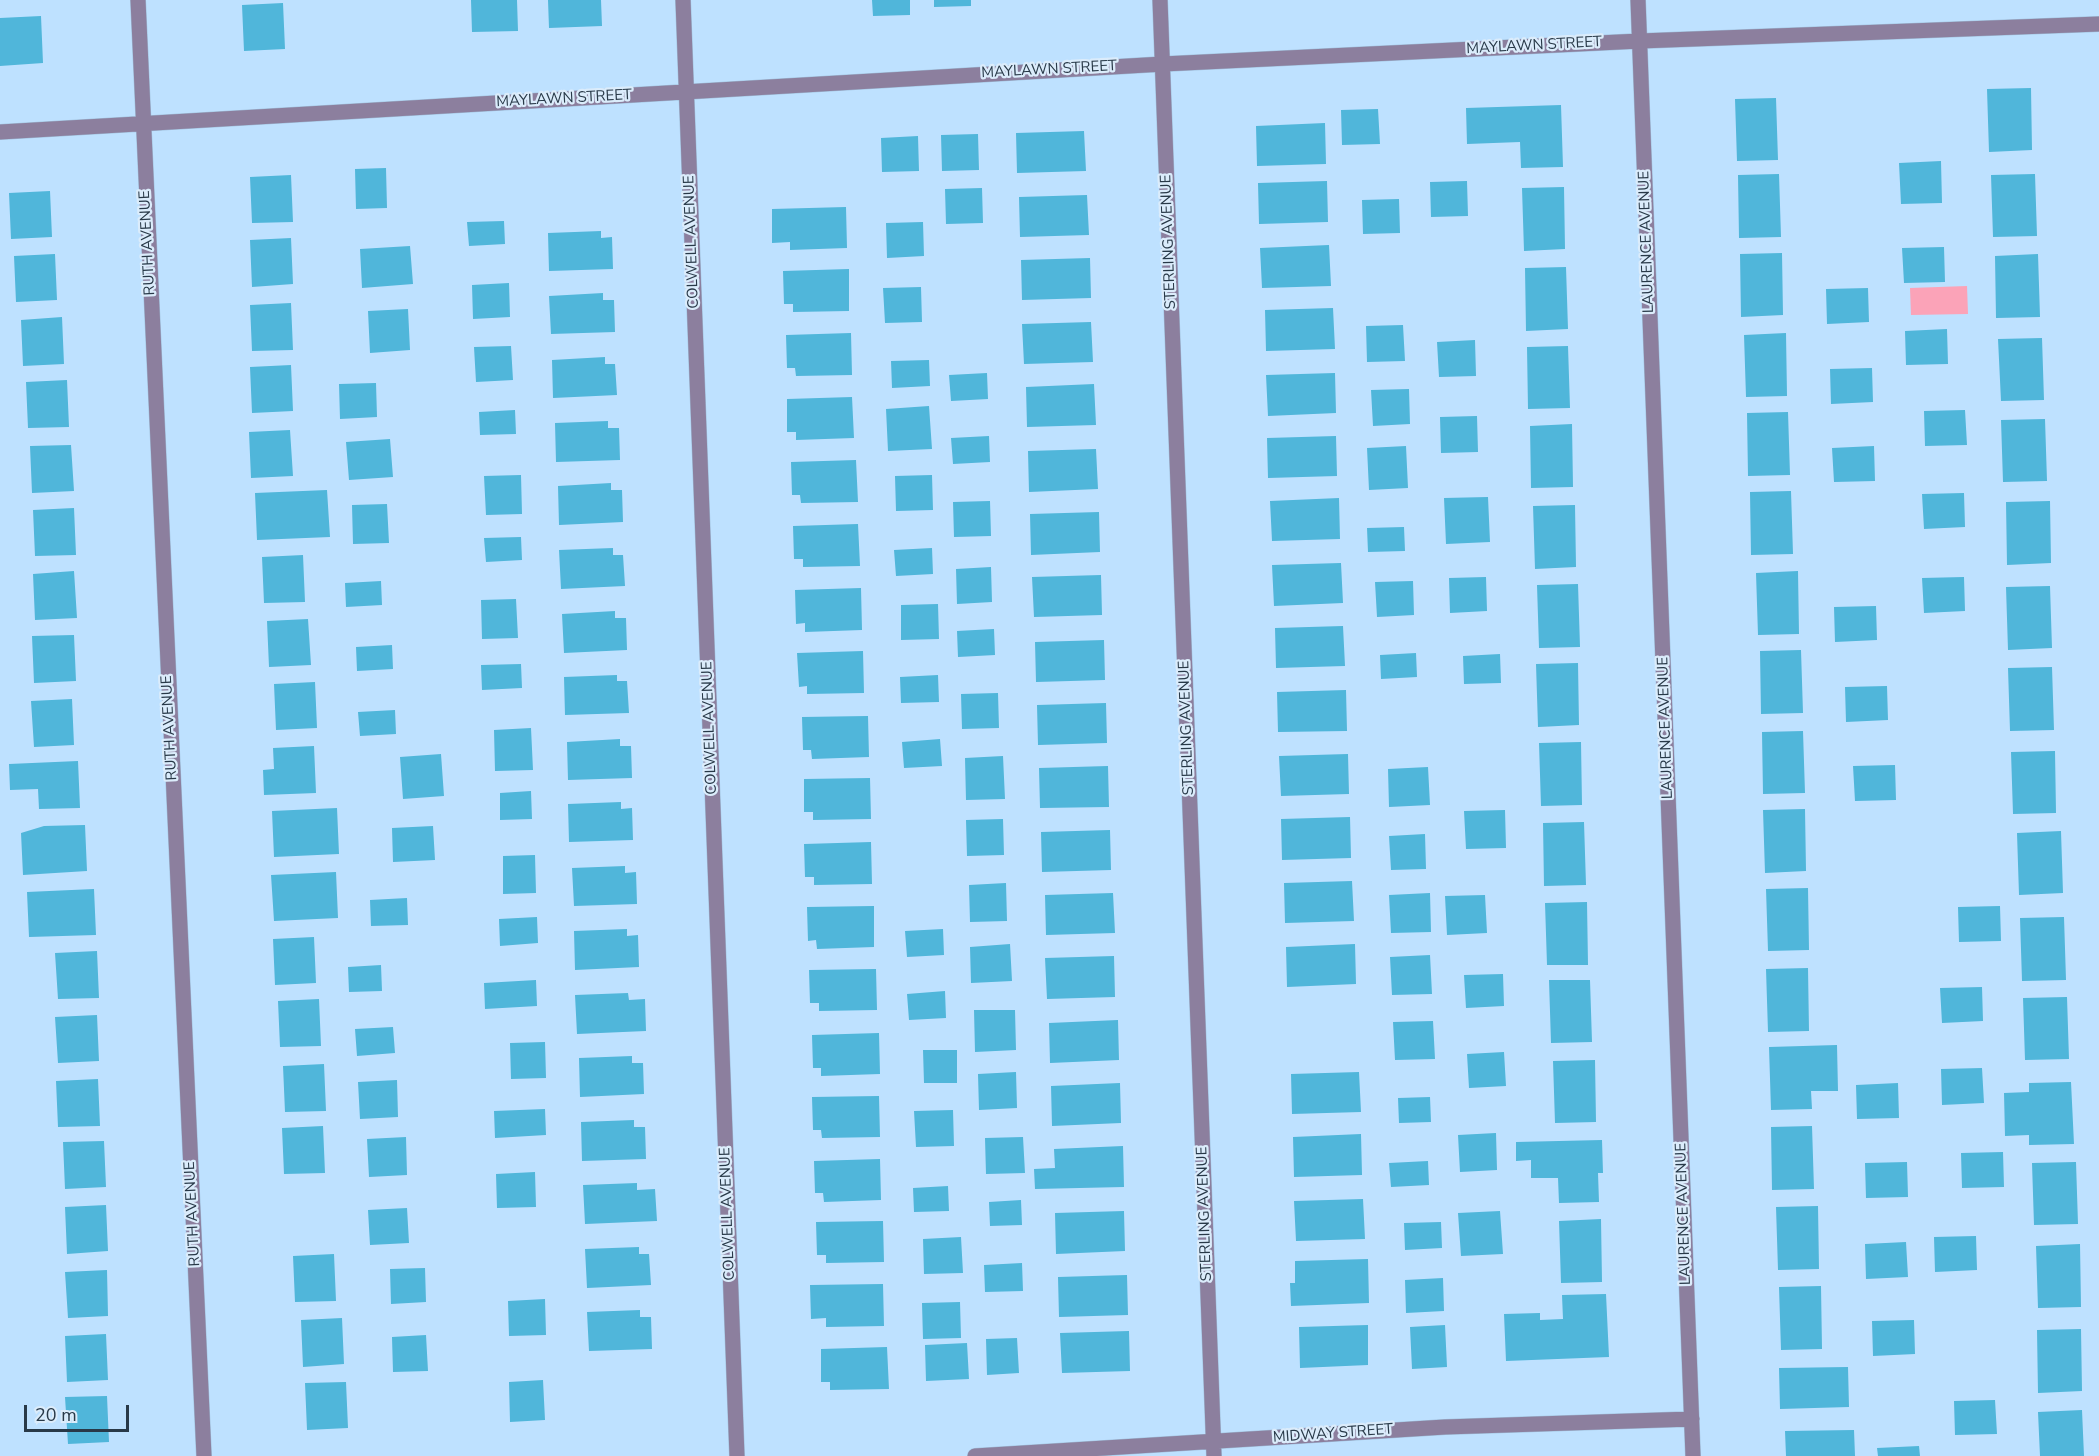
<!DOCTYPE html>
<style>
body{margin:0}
#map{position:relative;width:2099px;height:1456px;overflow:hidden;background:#bee1ff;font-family:"Nunito Sans",sans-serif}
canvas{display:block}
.scale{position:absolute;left:24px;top:1405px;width:105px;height:27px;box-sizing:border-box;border:3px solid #283948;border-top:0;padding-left:8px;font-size:18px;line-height:21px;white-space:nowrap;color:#283948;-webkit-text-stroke:4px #dbecfb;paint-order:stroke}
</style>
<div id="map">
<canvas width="2099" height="1456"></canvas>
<div class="scale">20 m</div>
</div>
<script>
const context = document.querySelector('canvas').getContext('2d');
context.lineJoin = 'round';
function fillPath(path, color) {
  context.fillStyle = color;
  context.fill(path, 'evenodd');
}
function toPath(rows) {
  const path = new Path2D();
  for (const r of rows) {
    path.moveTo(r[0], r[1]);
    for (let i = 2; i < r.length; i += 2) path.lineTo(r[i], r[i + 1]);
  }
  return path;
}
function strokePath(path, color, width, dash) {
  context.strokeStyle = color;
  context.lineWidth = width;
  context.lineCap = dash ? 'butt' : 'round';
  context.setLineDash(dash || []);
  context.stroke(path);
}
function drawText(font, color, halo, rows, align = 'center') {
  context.font = font + ' "Nunito Sans",sans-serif';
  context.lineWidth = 4.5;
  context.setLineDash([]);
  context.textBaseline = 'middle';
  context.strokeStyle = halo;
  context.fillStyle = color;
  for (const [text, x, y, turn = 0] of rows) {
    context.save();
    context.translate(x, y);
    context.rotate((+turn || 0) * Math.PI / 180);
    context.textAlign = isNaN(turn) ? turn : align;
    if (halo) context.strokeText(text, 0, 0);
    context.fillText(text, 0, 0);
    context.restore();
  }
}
fillPath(toPath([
 [1967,286,1968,314,1911,315,1910,288]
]), '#fba3b8');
fillPath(toPath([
 [471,0,517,0,518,31,472,32],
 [548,0,601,0,602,26,549,28],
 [872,0,910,0,910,15,873,16],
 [934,0,971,0,971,6,934,7],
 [283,3,285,49,244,51,242,5],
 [41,16,43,63,0,66,0,18],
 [2031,88,2032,150,1989,152,1987,89],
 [1776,98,1778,160,1737,161,1735,99],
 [1561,105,1563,167,1521,168,1520,142,1467,144,1466,108],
 [1378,109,1380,144,1342,145,1341,110],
 [1325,123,1326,164,1257,166,1256,126],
 [1084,131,1086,171,1017,173,1016,133],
 [978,134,979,170,942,171,941,135],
 [918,136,919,171,882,172,881,138],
 [1941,161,1942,203,1901,204,1899,163],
 [386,168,387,208,356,209,355,169],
 [1779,174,1781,237,1739,238,1738,175],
 [2035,174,2037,236,1993,237,1991,175],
 [291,175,293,222,252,223,250,177],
 [1327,181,1328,222,1259,224,1258,183],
 [1467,181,1468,216,1431,217,1430,182],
 [1564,187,1565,249,1524,251,1522,188],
 [982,188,983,223,946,224,945,189],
 [50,191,52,237,11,239,9,193],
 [1087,195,1089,235,1020,237,1019,197],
 [1399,199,1400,233,1363,234,1362,200],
 [846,207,847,248,790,250,790,242,772,243,772,209],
 [504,221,505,244,469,246,467,222],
 [923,222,924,256,887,258,886,223],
 [601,231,601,238,612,237,613,269,549,271,548,233],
 [291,238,293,284,252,287,250,240],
 [1329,245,1331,286,1262,288,1260,248],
 [410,246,413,284,362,288,360,249],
 [1944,247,1945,282,1904,283,1902,248],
 [1782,253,1783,315,1741,317,1740,254],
 [55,254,57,300,16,302,14,256],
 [2038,254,2040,317,1996,318,1995,256],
 [1090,258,1091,298,1022,300,1021,260],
 [1566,267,1568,329,1526,331,1525,268],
 [849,269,849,311,793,312,793,304,784,304,783,271],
 [509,283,510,317,473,319,472,285],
 [921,287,922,322,885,323,883,288],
 [1868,288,1869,322,1827,324,1826,289],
 [603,293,603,300,614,300,615,332,551,334,549,296],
 [291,303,293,350,252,351,250,305],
 [1333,308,1335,349,1266,351,1265,310],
 [408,309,410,350,370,353,368,311],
 [62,317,64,364,23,366,21,320],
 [1091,322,1093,362,1024,364,1022,324],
 [1403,325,1405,361,1367,362,1366,326],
 [1947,329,1948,364,1906,365,1905,331],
 [851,333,852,375,796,376,795,368,787,368,786,335],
 [1786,333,1787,396,1746,397,1744,335],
 [2042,338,2044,400,2001,401,1998,339],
 [1475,340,1476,376,1439,377,1437,342],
 [511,346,513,380,476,382,474,347],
 [1568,346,1570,408,1528,409,1527,347],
 [605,357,605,364,615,364,617,395,553,398,552,360],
 [929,360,930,386,892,388,891,361],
 [291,365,293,411,252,413,250,367],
 [1872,368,1873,402,1831,404,1830,369],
 [987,373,988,399,951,401,949,375],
 [1335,373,1336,413,1268,416,1266,375],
 [67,380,69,427,28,428,26,382],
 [376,383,377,417,340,419,339,384],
 [1094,384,1096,425,1027,427,1026,387],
 [1409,389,1410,424,1373,426,1371,390],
 [852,397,854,438,796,440,796,432,787,432,787,399],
 [929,406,932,449,888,451,886,409],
 [515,410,516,434,480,435,479,412],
 [1965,410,1967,445,1925,446,1924,411],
 [1788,412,1790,475,1748,476,1747,413],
 [1477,416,1478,452,1441,453,1440,417],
 [2045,419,2047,481,2003,482,2001,420],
 [608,421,608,428,619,428,620,460,556,462,555,423],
 [1572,424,1573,487,1531,488,1530,426],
 [290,430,293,476,251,478,249,432],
 [989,436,990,462,953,464,951,438],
 [1336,436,1337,476,1268,478,1267,438],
 [390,439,393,477,349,480,346,442],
 [71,445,74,491,32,493,30,446],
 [1406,446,1408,488,1369,490,1367,448],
 [1874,446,1875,481,1834,482,1832,448],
 [1096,449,1098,489,1029,492,1028,451],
 [856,460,858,502,801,503,800,495,792,495,791,462],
 [521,475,522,514,486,515,484,476],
 [932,475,933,510,896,511,895,476],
 [611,483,611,490,622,490,623,522,559,525,558,486],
 [327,490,330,537,257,540,255,493],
 [1791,491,1793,554,1751,555,1750,492],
 [1964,493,1965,527,1924,529,1922,494],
 [1488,497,1490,542,1446,544,1444,498],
 [1339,498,1340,539,1272,541,1270,501],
 [990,501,991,536,954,537,953,502],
 [2050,501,2051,563,2007,565,2006,502],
 [387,504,389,543,353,544,352,505],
 [1575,505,1576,567,1535,569,1533,506],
 [74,508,76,555,35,556,33,510],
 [1099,512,1100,552,1031,555,1030,514],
 [858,524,860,566,803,567,803,559,794,559,793,526],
 [1404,527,1405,551,1368,552,1367,528],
 [521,537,522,560,486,562,484,538],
 [613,548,613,555,623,555,625,586,561,589,559,550],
 [932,548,933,574,896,576,894,550],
 [303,555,305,602,264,603,262,557],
 [1341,563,1343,603,1274,606,1272,565],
 [991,567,992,602,957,604,956,569],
 [74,571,77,618,35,620,33,574],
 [1798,571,1799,634,1758,635,1756,573],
 [1101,575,1102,615,1034,617,1032,577],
 [1486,577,1487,611,1450,613,1449,578],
 [1964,577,1965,611,1924,613,1922,578],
 [381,581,382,605,346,607,345,583],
 [1413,581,1414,615,1377,617,1375,582],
 [1578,584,1580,647,1539,648,1537,585],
 [2050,586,2052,648,2008,650,2006,587],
 [861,588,862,630,805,632,805,623,796,624,795,590],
 [516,599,518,638,482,639,481,600],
 [938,604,939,639,901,640,901,605],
 [1876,606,1877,640,1835,642,1834,607],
 [615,611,615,618,626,618,627,650,564,653,562,614],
 [308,619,311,665,269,667,267,621],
 [1343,626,1345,666,1276,668,1275,628],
 [994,629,995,655,958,657,957,631],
 [74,635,76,681,34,683,32,636],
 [1104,640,1105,680,1036,682,1035,642],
 [392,645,393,669,357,671,356,647],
 [1801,650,1803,713,1761,714,1760,651],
 [863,651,864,693,807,694,807,686,799,687,797,653],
 [1416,653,1417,677,1381,679,1380,655],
 [1500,654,1501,683,1464,684,1463,656],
 [1578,663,1579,725,1538,727,1536,664],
 [521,664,522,688,482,690,481,665],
 [2052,667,2054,730,2010,731,2008,668],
 [617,675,617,681,627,681,629,713,565,715,564,677],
 [938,675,939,702,901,703,900,677],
 [315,682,317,728,276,730,274,684],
 [1887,686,1888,720,1846,722,1845,687],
 [1346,690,1347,731,1278,732,1277,692],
 [998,693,999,728,962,729,961,694],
 [72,699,74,745,34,747,31,701],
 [1106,703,1107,743,1038,745,1037,705],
 [395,710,396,734,360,736,358,712],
 [868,716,869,757,812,759,811,750,803,750,802,717],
 [531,728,533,770,495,771,494,730],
 [1803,731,1805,793,1763,794,1762,732],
 [620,739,620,746,631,746,632,778,568,780,567,742],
 [940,739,942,766,904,768,902,742],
 [1581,742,1582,805,1541,806,1539,743],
 [314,746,316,793,264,795,263,770,274,769,273,748],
 [2055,751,2056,813,2013,814,2011,752],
 [441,754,444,796,403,799,400,757],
 [1348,754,1349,794,1281,796,1279,756],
 [1003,756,1005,799,966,800,965,758],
 [78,761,80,808,39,809,38,789,10,790,9,764],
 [1895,765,1896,800,1855,801,1853,766],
 [1108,766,1109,807,1040,808,1039,768],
 [1428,767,1430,805,1389,807,1388,769],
 [870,778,871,819,813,820,813,812,804,812,804,779],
 [531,791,532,819,500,820,500,793],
 [621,802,621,809,632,808,633,840,569,842,568,804],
 [337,808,339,854,274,857,272,811],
 [1805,809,1806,871,1765,873,1763,810],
 [1505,810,1506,848,1466,849,1464,811],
 [1350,817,1351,858,1282,860,1281,819],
 [1003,819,1004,855,967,856,966,820],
 [1584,822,1586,885,1544,886,1543,823],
 [85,825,87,871,23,875,21,833,44,826],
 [433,826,435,860,393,862,392,828],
 [1110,830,1111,870,1042,872,1041,832],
 [2061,831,2063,893,2019,895,2017,833],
 [1425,834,1426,869,1391,870,1389,836],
 [871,842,872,884,814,885,814,877,805,877,804,844],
 [535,855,536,893,503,894,503,856],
 [625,866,625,873,636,872,637,904,574,906,572,868],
 [336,872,338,918,274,921,271,875],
 [1352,881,1354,921,1285,923,1284,883],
 [1006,883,1007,921,970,922,969,885],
 [1808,888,1809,950,1768,951,1766,889],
 [94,889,96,935,29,937,27,892],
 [1113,893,1115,933,1046,935,1045,895],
 [1430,893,1431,932,1391,933,1389,895],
 [1485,895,1487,933,1447,935,1445,896],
 [407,898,408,925,371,926,370,900],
 [1587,902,1588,965,1547,965,1545,903],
 [874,906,874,947,817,949,816,940,808,941,807,907],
 [2000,906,2001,941,1959,942,1958,907],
 [537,917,538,943,500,946,499,919],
 [2064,917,2066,980,2022,981,2020,918],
 [627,929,627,936,638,935,639,967,575,970,574,931],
 [943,929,944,955,907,957,905,931],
 [314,937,316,983,275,985,273,939],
 [1010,944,1012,981,971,983,970,947],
 [1355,944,1356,984,1287,987,1286,947],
 [97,951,99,998,58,999,55,953],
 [1430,955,1432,994,1392,995,1390,957],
 [1114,956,1115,997,1047,999,1045,958],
 [381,965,382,991,349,992,348,967],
 [1808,968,1809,1031,1768,1032,1766,969],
 [876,969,877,1010,819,1011,819,1003,810,1003,809,970],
 [1503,974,1504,1006,1466,1008,1464,975],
 [536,980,537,1006,485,1009,484,983],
 [1549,980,1590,980,1592,1042,1551,1043],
 [1982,987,1983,1021,1942,1023,1940,988],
 [945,991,946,1018,909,1020,907,994],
 [628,993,629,1000,645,999,646,1031,577,1034,575,995],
 [2067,997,2069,1059,2025,1060,2023,998],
 [319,999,321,1046,280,1047,278,1001],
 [974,1010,1015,1010,1016,1050,975,1052],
 [97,1015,99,1061,58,1063,55,1017],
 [1118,1020,1119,1060,1050,1063,1049,1023],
 [1433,1021,1435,1059,1395,1060,1393,1022],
 [393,1027,395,1053,357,1056,355,1029],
 [879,1033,880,1074,821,1076,821,1068,813,1068,812,1035],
 [545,1042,546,1078,511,1079,510,1043],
 [1837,1045,1838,1091,1811,1091,1812,1109,1771,1110,1769,1047],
 [923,1050,957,1050,957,1083,924,1083],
 [1504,1052,1506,1086,1469,1088,1467,1054],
 [632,1056,632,1063,643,1063,644,1094,580,1097,579,1058],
 [1595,1060,1596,1122,1555,1123,1553,1061],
 [324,1064,326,1111,285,1112,283,1066],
 [1982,1068,1984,1103,1942,1105,1941,1069],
 [1016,1072,1017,1108,979,1110,978,1074],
 [1359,1072,1361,1112,1292,1114,1291,1074],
 [98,1079,100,1126,58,1127,56,1081],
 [397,1080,398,1117,360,1119,358,1082],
 [2071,1082,2074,1144,2029,1145,2029,1135,2005,1136,2004,1093,2029,1092,2029,1083],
 [1120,1083,1121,1123,1052,1126,1051,1086],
 [1898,1083,1899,1118,1857,1119,1856,1085],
 [879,1096,880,1137,822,1138,821,1130,813,1130,812,1097],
 [1430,1097,1431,1122,1399,1123,1398,1098],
 [545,1109,546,1135,495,1138,494,1111],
 [953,1110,954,1146,916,1147,914,1111],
 [634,1120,634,1127,645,1127,646,1159,582,1161,581,1122],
 [323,1126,325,1173,284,1174,282,1128],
 [1812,1126,1814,1189,1772,1190,1771,1127],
 [1496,1133,1497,1170,1460,1172,1458,1135],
 [1361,1134,1362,1175,1294,1177,1293,1137],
 [406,1137,407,1175,369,1177,367,1139],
 [1023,1137,1025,1173,986,1174,985,1138],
 [1602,1140,1603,1173,1598,1173,1599,1202,1559,1203,1558,1178,1531,1178,1531,1160,1516,1161,1516,1142],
 [104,1141,106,1187,65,1189,63,1142],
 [1123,1146,1124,1187,1035,1189,1034,1169,1055,1168,1054,1149],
 [2003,1152,2004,1187,1962,1188,1961,1153],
 [880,1159,881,1200,824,1202,823,1193,815,1193,814,1161],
 [1428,1161,1429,1185,1391,1187,1389,1163],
 [1907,1162,1908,1197,1866,1198,1865,1163],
 [2076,1162,2078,1224,2034,1225,2032,1163],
 [535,1172,536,1207,497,1208,496,1174],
 [637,1183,637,1190,655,1189,657,1221,585,1224,583,1185],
 [948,1186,949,1211,914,1212,913,1188],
 [1363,1199,1365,1239,1296,1241,1294,1201],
 [1021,1200,1022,1225,990,1226,989,1202],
 [106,1205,108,1251,67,1254,65,1207],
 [1818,1206,1819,1269,1778,1270,1776,1207],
 [407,1208,409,1243,370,1245,368,1210],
 [1124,1211,1125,1251,1056,1254,1055,1213],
 [1500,1211,1503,1254,1461,1256,1458,1213],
 [1601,1219,1602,1282,1561,1283,1559,1221],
 [883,1221,884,1262,826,1263,826,1255,817,1255,816,1222],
 [1441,1222,1442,1248,1405,1250,1404,1223],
 [1976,1236,1977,1270,1935,1272,1934,1237],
 [961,1237,963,1273,924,1274,923,1239],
 [1906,1242,1908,1277,1866,1279,1865,1244],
 [2080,1244,2081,1307,2038,1308,2036,1246],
 [639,1247,639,1254,649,1254,651,1285,587,1288,585,1249],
 [334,1254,336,1301,295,1302,293,1256],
 [1368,1259,1369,1303,1291,1306,1290,1283,1295,1283,1295,1261],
 [1022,1263,1023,1291,985,1292,984,1265],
 [425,1268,426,1302,391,1304,390,1269],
 [107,1270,108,1316,68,1318,65,1272],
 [1127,1275,1128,1315,1059,1317,1058,1277],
 [1443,1278,1444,1311,1406,1313,1405,1280],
 [883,1284,884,1326,826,1327,826,1318,811,1319,810,1285],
 [1821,1286,1822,1349,1781,1350,1779,1287],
 [1606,1294,1609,1357,1506,1361,1504,1314,1540,1313,1540,1320,1563,1319,1562,1295],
 [545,1299,546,1335,509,1336,508,1301],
 [960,1302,961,1338,923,1339,922,1303],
 [640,1310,640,1317,651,1317,652,1349,589,1351,587,1312],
 [342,1318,344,1364,303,1367,301,1320],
 [1914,1320,1915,1354,1873,1356,1872,1321],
 [1368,1325,1368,1365,1300,1368,1299,1327],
 [1445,1325,1447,1367,1412,1369,1410,1327],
 [2081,1329,2082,1391,2038,1393,2037,1330],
 [1129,1331,1130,1371,1062,1373,1060,1333],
 [106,1334,108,1380,67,1382,65,1336],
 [426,1335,428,1371,393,1372,392,1337],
 [1017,1338,1019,1373,987,1375,986,1339],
 [967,1343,969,1379,926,1381,925,1345],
 [887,1347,889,1389,830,1390,830,1382,821,1382,821,1349],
 [1848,1367,1849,1407,1780,1409,1779,1368],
 [543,1380,545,1420,510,1422,509,1382],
 [346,1382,348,1428,307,1430,305,1383],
 [107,1396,109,1442,68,1444,65,1397],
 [1995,1400,1997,1434,1955,1435,1954,1401],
 [2082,1410,2084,1456,2040,1456,2038,1412],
 [1854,1430,1855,1456,1786,1456,1785,1431],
 [1919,1446,1920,1456,1878,1456,1877,1448]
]), '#50b6da');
const minor = toPath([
 [138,0,204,1456],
 [683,0,737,1456],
 [1160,0,1214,1456],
 [1638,0,1693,1456],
 [0,132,1163,64,1640,41,2099,24],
 [975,1456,1445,1427,1692,1419]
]);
strokePath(minor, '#a0bfda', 16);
strokePath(minor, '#8c7f9e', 15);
drawText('15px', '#283948', '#dbecfb', [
 ["MAYLAWN STREET",1534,46,-3],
 ["MAYLAWN STREET",1049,70,-3],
 ["MAYLAWN STREET",564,99,-3],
 ["COLWELL AVENUE",692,242,-92],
 ["STERLING AVENUE",1169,242,-92],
 ["LAURENCE AVENUE",1647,242,-92],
 ["RUTH AVENUE",148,243,-93],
 ["RUTH AVENUE",170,728,-93],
 ["COLWELL AVENUE",710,728,-92],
 ["STERLING AVENUE",1187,728,-92],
 ["LAURENCE AVENUE",1666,728,-92],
 ["RUTH AVENUE",193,1214,-93],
 ["COLWELL AVENUE",728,1214,-92],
 ["STERLING AVENUE",1205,1214,-92],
 ["LAURENCE AVENUE",1684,1214,-92],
 ["MIDWAY STREET",1333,1434,-4]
]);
</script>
